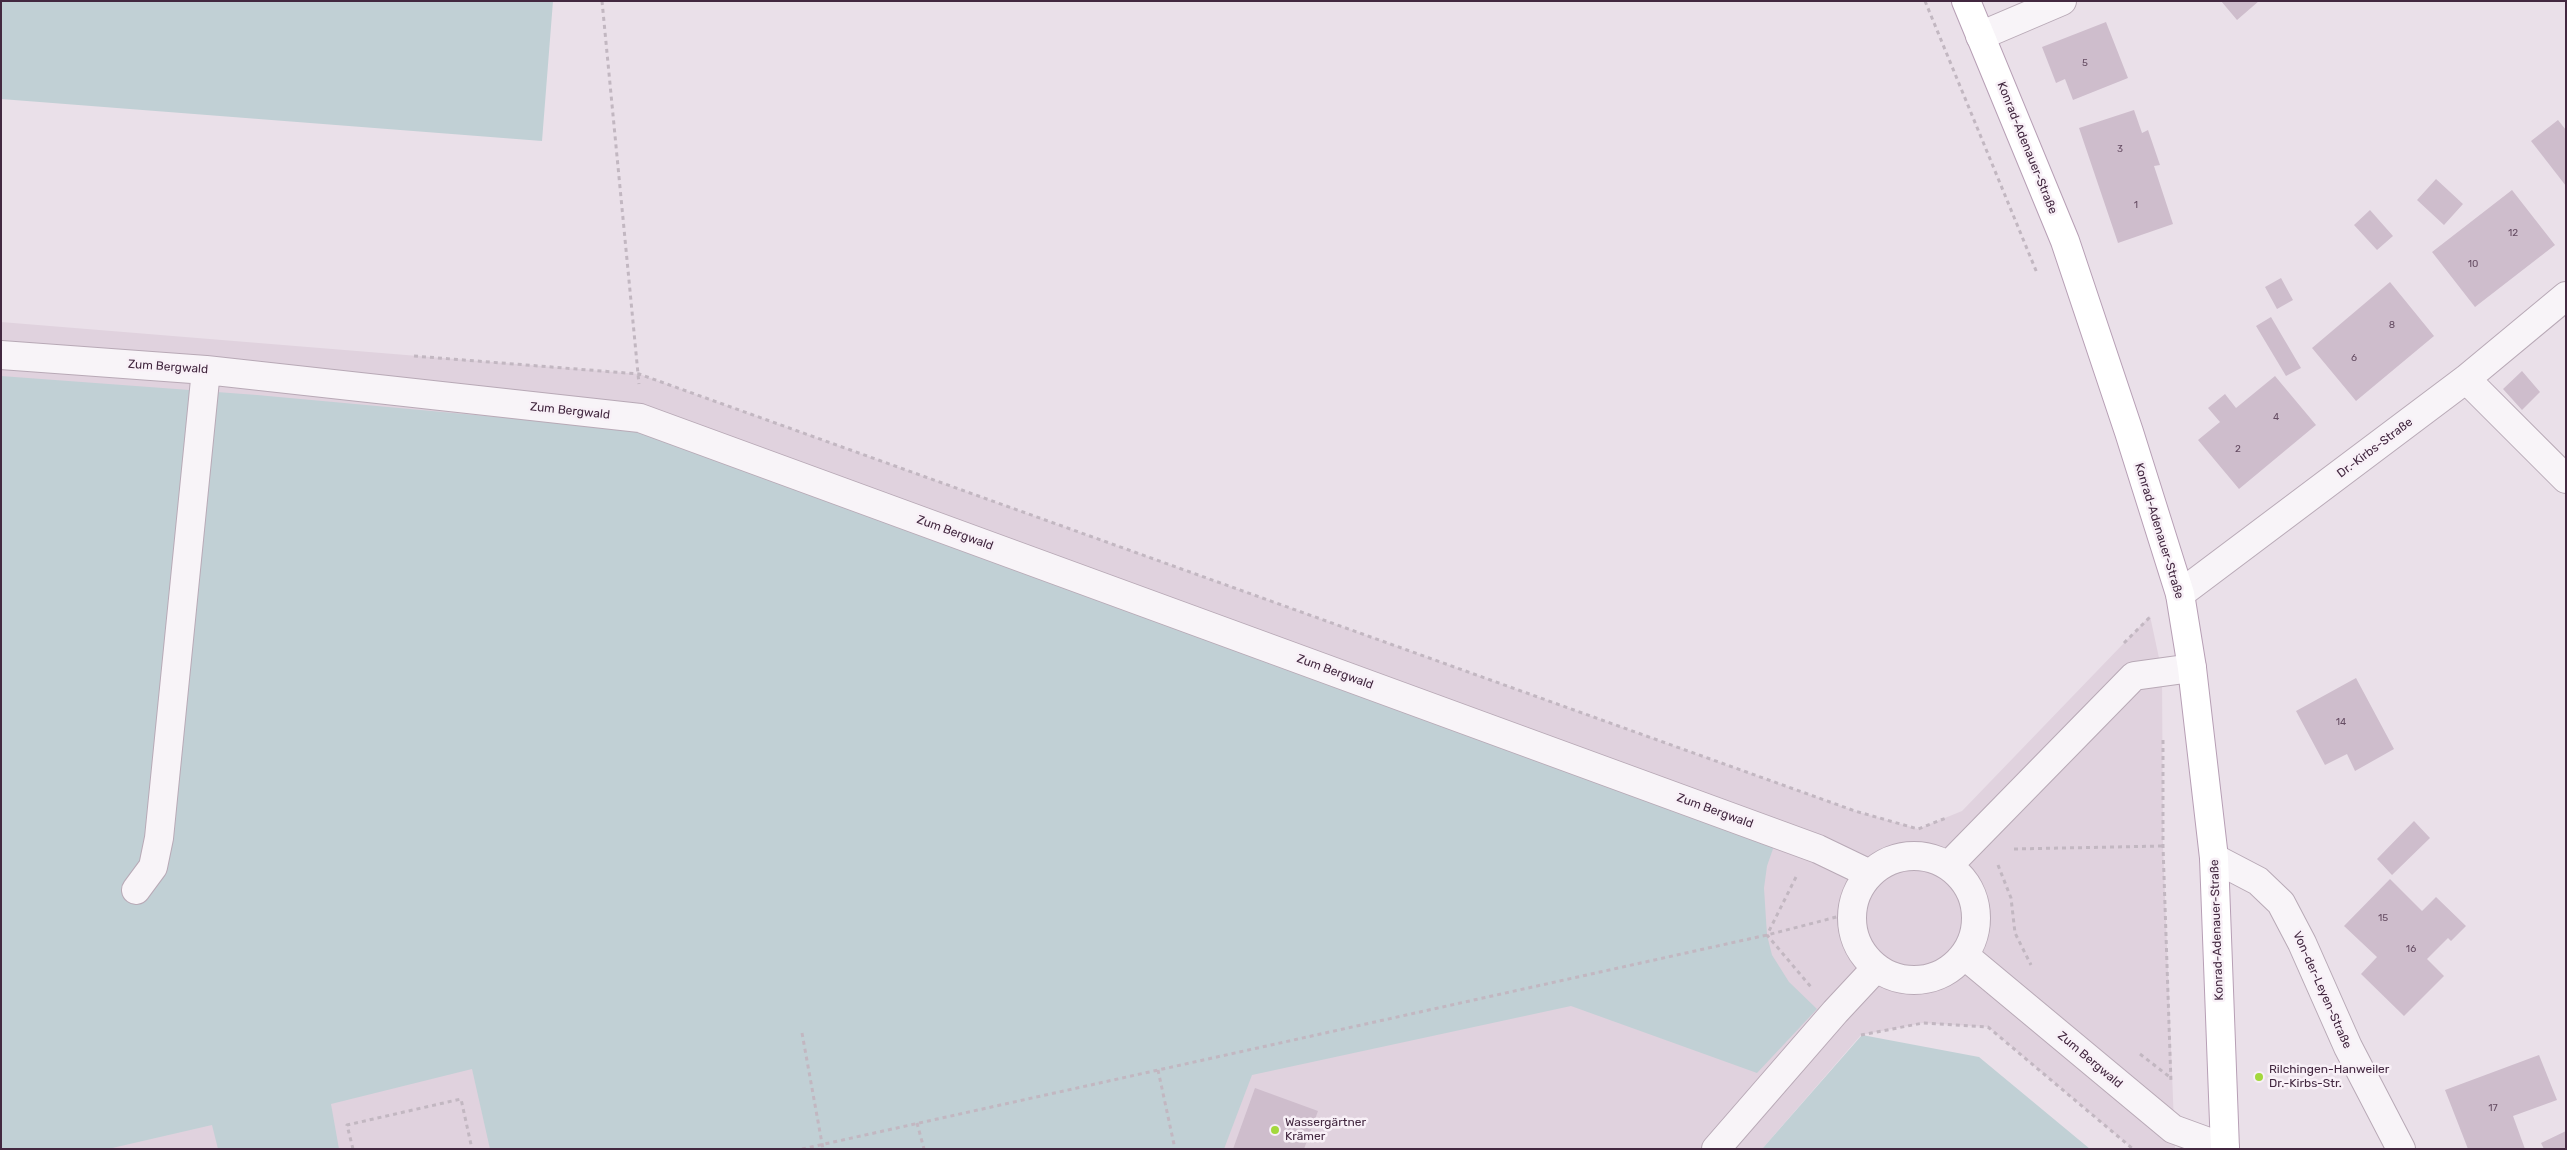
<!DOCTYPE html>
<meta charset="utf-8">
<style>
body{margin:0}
#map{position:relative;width:2567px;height:1150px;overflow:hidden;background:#eae0e9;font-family:Rubik,sans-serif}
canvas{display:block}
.frame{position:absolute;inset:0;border:2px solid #432840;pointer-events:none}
</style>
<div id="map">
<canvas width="2567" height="1150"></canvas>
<div class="frame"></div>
</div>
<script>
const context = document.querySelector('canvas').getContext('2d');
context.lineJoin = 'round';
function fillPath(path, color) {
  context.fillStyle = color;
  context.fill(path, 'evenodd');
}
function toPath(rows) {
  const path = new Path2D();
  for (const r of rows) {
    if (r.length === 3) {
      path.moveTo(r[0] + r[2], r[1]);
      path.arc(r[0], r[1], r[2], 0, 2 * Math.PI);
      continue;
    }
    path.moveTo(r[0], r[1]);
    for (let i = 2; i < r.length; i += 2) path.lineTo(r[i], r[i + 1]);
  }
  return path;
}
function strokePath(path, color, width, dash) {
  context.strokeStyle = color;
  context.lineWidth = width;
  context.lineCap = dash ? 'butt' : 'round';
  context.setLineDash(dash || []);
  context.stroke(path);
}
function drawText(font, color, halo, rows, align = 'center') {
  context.font = font + ' Rubik,sans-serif';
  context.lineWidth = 5;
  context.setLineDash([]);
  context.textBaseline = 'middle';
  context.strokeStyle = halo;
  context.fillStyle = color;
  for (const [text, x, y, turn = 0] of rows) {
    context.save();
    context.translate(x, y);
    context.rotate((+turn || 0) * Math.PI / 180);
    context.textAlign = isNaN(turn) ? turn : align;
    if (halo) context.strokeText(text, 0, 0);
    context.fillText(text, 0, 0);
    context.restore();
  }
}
fillPath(toPath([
 [1,322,639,374,1855,811,1918,829,1962,811,2150,616,2162,672,2163,846,2175,1149,2133,1149,1988,1027,1923,1023,1861,1035,1762,1149,1,1149]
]), '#e0d2de');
fillPath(toPath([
 [1,1,553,1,542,141,1,99],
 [1,376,257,395,639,430,1774,846,1767,866,1764,888,1767,935,1772,955,1789,982,1817,1009,1757,1073,1571,1006,1252,1075,1224,1149,490,1149,472,1069,331,1104,339,1149,218,1149,212,1125,108,1149,1,1149],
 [1862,1035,1979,1057,2090,1149,1762,1149]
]), '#c1d0d5');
fillPath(toPath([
 [2221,1,2259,1,2237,20],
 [2106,22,2128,78,2073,100,2065,79,2056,83,2042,47],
 [2134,110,2142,133,2148,130,2160,165,2154,166,2173,224,2118,243,2079,128],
 [2558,120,2566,130,2566,186,2531,141],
 [2436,179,2463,204,2444,225,2417,200],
 [2512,190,2555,245,2475,307,2432,252],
 [2370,210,2393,236,2377,250,2354,225],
 [2281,278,2293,300,2277,309,2265,287],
 [2390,282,2434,336,2356,401,2312,348],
 [2271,317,2301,368,2286,376,2256,326],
 [2522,371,2540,392,2522,410,2503,389],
 [2275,376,2316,425,2239,489,2198,440,2220,422,2208,408,2225,394,2236,408],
 [2356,678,2394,749,2355,771,2347,754,2325,765,2296,711],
 [2414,821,2430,838,2392,875,2377,859],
 [2390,879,2422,911,2436,897,2466,926,2451,941,2448,938,2427,959,2444,976,2404,1016,2361,974,2377,957,2344,926],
 [2539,1055,2557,1100,2513,1116,2525,1149,2468,1149,2445,1090],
 [1255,1088,1318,1111,1304,1149,1233,1149],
 [2566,1131,2566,1149,2544,1149,2541,1143]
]), '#cebdcc');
const minor = toPath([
 [1980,36,2062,1],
 [1,355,206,370,640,418,1818,849,1870,874],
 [2466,379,2566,479],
 [2180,594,2466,379,2566,296],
 [1914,918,62],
 [2214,858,2258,881,2281,903,2302,943,2348,1047,2401,1149],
 [1948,866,2134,676,2192,668],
 [136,890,153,867,159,838,206,370],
 [1964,955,2173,1129,2225,1148],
 [1716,1149,1835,1012,1876,968]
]);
const major = toPath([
 [1966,1,2065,241,2129,432,2180,594,2192,668,2214,858,2225,1149]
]);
strokePath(minor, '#b8a9b6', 30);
strokePath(major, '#b79fb5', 30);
strokePath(toPath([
 [602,1,639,384],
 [1925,1,2037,273],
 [414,356,639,374,1855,811,1918,829,1946,818],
 [2124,643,2150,617],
 [2163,740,2163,846,2171,1083],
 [2014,849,2163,846],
 [1998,865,2011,898,2015,933,2031,965],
 [1796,877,1767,935,1811,987],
 [802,1033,823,1149],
 [1861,1035,1923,1023,1988,1027,2133,1149],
 [2140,1054,2171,1078],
 [1158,1070,1175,1149],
 [917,1123,924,1149],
 [353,1149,347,1125,461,1099,472,1149],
 [802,1149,1767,935,1852,913]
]), '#c2b7c1', 3, [4, 4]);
strokePath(minor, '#f8f4f8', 28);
strokePath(major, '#fff', 28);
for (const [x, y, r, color] of [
 [2259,1077,5,"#a3d83d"],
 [1275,1130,5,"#a3d83d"]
]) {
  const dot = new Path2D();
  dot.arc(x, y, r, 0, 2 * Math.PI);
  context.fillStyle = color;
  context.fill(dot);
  strokePath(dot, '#f8f0f7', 2);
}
drawText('10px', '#664d63', null, [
 ["5",2085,63],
 ["3",2120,149],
 ["1",2136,205],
 ["12",2513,233],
 ["10",2473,264],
 ["8",2392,325],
 ["6",2354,358],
 ["4",2276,417],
 ["2",2238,449],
 ["14",2341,722],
 ["15",2383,918],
 ["16",2411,949],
 ["17",2493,1108]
]);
drawText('12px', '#432840', '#f8f0f7', [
 ["Konrad-Adenauer-Straße",2027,148,68],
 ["Zum Bergwald",168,367,4],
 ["Zum Bergwald",570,411,6],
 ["Dr.-Kirbs-Straße",2375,448,-37],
 ["Konrad-Adenauer-Straße",2159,531,73],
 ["Zum Bergwald",955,533,20],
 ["Zum Bergwald",1335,672,20],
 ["Zum Bergwald",1715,811,20],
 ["Konrad-Adenauer-Straße",2217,930,-92],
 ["Von-der-Leyen-Straße",2322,990,66],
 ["Zum Bergwald",2090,1060,40]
]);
drawText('12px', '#432840', '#f8f0f7', [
 ["Rilchingen-Hanweiler",2269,1070],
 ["Dr.-Kirbs-Str.",2269,1084],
 ["Wassergärtner",1285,1123],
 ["Krämer",1285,1137]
], 'left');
</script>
